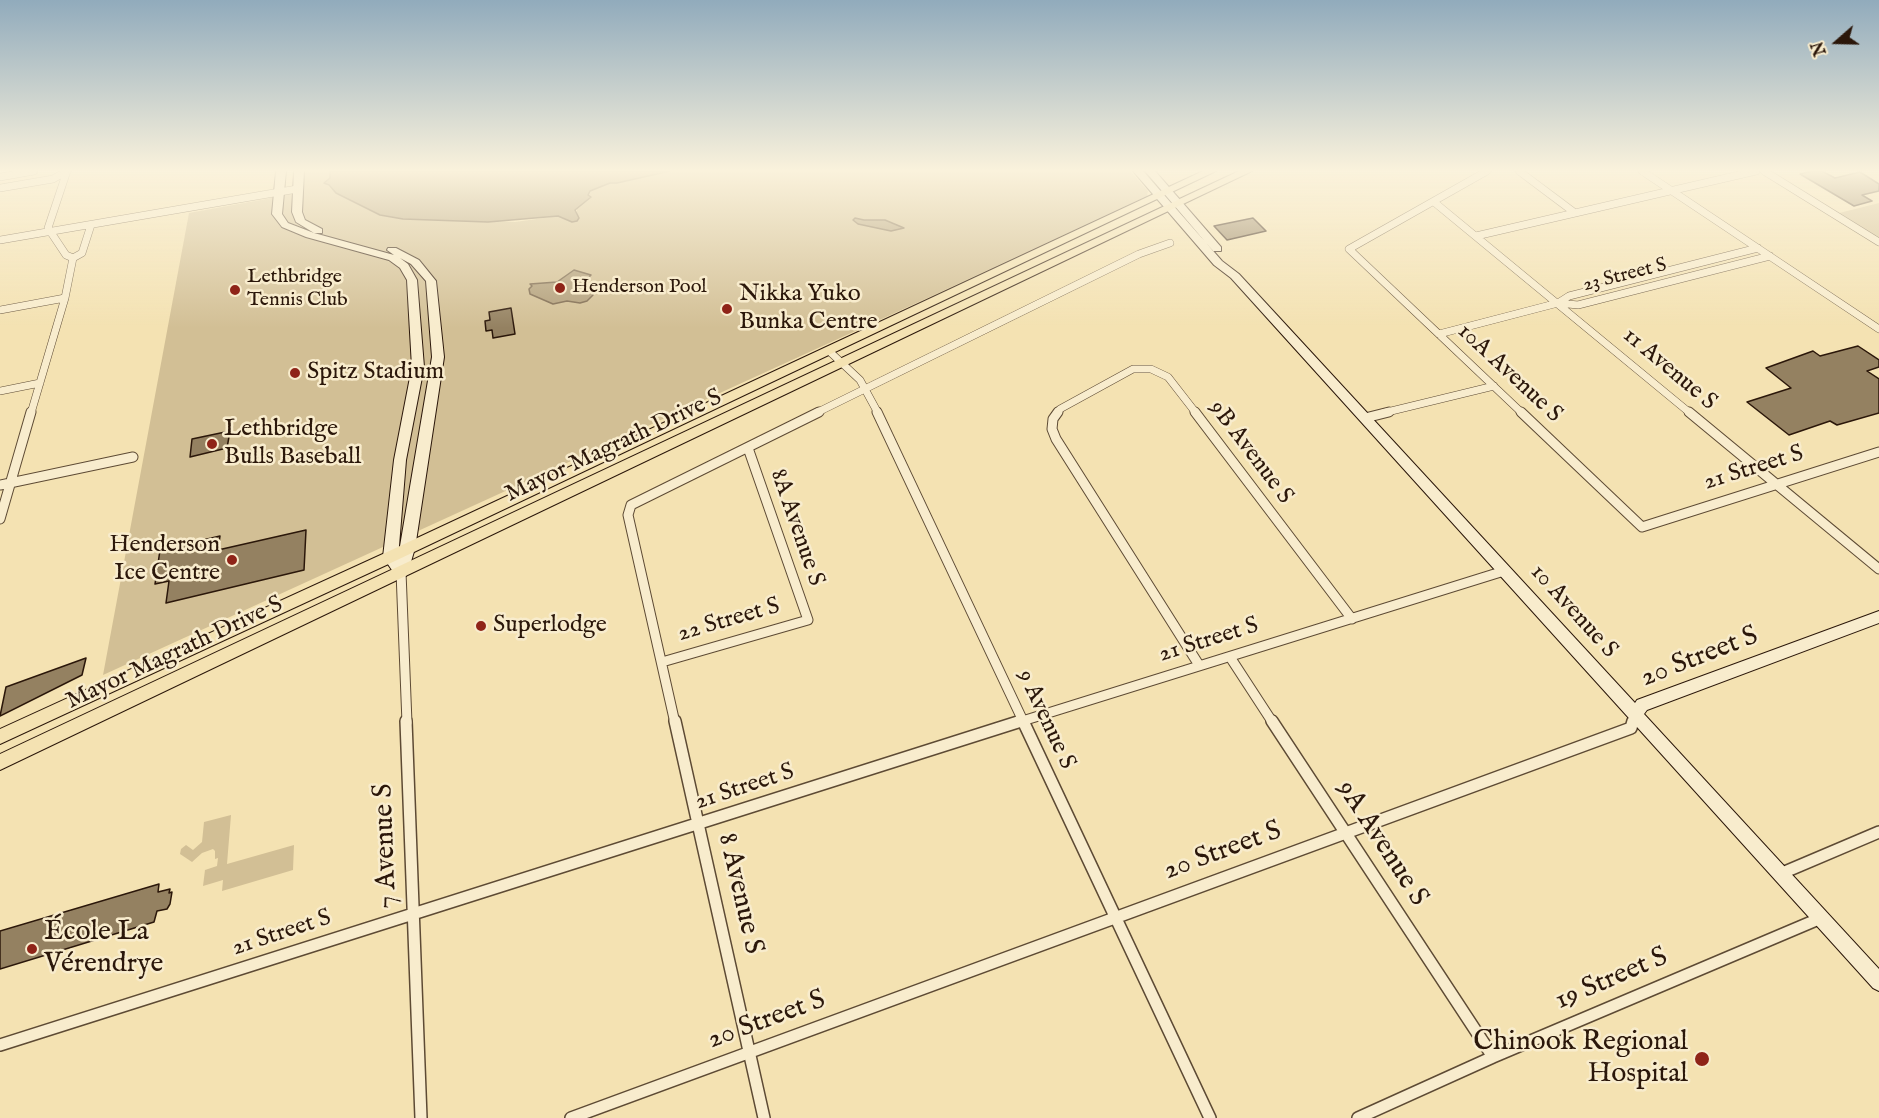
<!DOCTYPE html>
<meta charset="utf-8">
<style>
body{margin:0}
#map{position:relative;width:1879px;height:1118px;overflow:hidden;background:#f4e2b2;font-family:"IM FELL English",serif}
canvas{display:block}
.north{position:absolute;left:1807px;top:12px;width:60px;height:60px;-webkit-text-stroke:4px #f8eccd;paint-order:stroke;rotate:250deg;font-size:16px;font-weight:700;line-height:24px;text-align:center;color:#2b170a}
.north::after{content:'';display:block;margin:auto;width:21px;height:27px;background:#2b170a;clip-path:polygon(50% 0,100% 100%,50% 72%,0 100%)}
</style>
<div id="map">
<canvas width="1879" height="1118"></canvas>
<div class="north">N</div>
</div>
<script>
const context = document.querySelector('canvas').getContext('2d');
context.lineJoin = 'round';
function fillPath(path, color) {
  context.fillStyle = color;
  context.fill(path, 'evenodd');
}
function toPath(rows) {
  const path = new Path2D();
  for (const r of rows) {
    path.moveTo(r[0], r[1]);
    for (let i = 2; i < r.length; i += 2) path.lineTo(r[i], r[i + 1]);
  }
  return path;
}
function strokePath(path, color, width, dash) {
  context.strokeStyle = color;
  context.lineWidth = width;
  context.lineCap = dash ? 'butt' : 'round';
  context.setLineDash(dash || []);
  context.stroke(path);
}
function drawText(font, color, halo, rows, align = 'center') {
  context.font = font + ' "IM FELL English",serif';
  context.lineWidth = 5;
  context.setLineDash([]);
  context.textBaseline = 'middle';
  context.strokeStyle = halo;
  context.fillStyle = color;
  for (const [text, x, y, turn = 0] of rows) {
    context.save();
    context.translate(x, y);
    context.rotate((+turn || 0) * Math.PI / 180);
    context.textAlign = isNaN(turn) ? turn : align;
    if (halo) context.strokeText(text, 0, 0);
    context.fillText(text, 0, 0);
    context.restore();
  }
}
fillPath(toPath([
 [299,171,330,171,330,178,325,183,336,193,380,215,515,222,558,216,569,221,577,214,577,206,590,198,588,195,590,191,610,183,617,183,670,171,1130,171,1148,191,1147,196,932,296,103,675,189,213,266,199,297,190],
 [1879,203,1879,237,1839,213],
 [231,815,227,864,294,845,293,870,222,891,223,880,203,886,205,870,217,866,218,858,215,859,215,851,213,849,202,853,192,862,180,854,181,849,186,845,193,850,202,842,204,822]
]), '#d2bf95');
const water = toPath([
 [330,171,670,171,617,183,610,183,590,191,588,195,591,197,575,210,579,218,577,221,572,222,558,216,488,222,403,219,380,215,336,193,329,185,324,183,330,178,330,171],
 [855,218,864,220,885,220,904,228,891,231,858,224,853,220,855,218],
 [574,270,591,275,580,286,591,288,593,295,587,301,580,303,567,301,553,304,530,294,529,289,532,286,530,284,557,282,574,270]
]);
fillPath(water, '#b09d79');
strokePath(water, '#7b674d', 1.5);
const building = toPath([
 [1812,171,1822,171,1835,178,1860,172,1879,184,1879,191,1862,195,1872,201,1854,206,1800,174,1812,171],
 [1253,218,1266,231,1227,240,1214,226,1253,218],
 [511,308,515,334,493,338,492,330,486,331,485,321,490,320,489,312,511,308],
 [1858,346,1879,360,1879,367,1867,371,1879,379,1879,413,1837,425,1830,421,1789,435,1747,402,1791,388,1766,368,1813,351,1820,356,1858,346],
 [230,431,227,448,190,457,192,439,230,431],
 [306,530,304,570,166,603,169,581,155,584,160,550,220,536,218,550,306,530],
 [86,658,82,675,0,716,6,687,86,658],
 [159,884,158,892,170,889,169,893,172,892,170,904,167,909,157,911,154,922,0,969,0,931,159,884]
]);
fillPath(building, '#948161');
strokePath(building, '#2b170a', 1.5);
const streetFar2 = toPath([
 [1487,171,1349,249,1522,413],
 [1519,171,1575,213],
 [1642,171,1879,329],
 [1764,171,1879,242],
 [0,177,34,171],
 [0,188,53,179,67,171],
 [1434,202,1690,413],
 [1476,236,1756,171],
 [0,240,297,189],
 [73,258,82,253,91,225],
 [1558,303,1578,305,1770,256],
 [0,310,65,298],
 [1439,334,1558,303,1569,296,1758,248],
 [829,351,860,380,878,413],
 [0,391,40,383],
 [31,413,65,298,73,258,66,255,48,228,67,171],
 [816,413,1139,254,1170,243],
 [1057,413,1060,409,1133,369,1151,369,1168,377,1196,413],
 [1383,413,1494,386]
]);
const streetFar1 = toPath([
 [877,412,1024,723],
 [1058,412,1053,419,1052,429,1056,439,1199,665],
 [1195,412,1352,619],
 [1521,412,1642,527,1879,452],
 [1689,412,1879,569],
 [1365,418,1389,412],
 [0,485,133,457],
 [0,519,31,412],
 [401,572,407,723],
 [1230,657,1273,723],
 [662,662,808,620,748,448],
 [675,723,628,515,631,505,819,412],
 [1016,723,1504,571],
 [1633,723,1635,715]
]);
const street = toPath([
 [406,721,421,1118],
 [675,721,764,1118],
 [1023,721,1210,1118],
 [1272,721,1493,1057],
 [1780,874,1879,832],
 [0,1045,1021,721],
 [571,1118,1631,728,1633,721],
 [1358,1118,1493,1057,1821,918]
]);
const secondary = toPath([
 [276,171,286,171,282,214,288,223,314,233,394,255,387,250,388,248,396,248,419,260,436,281,444,357,415,548,408,572,406,576,401,577,396,576,383,557,394,460,412,367,407,280,400,268,389,260,306,237,282,227,272,214,276,171],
 [400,258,411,264,426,281,432,357,398,558,406,460,424,367,417,280,408,264,400,258],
 [294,171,304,171,302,212,305,220,322,229,322,233,314,233,296,222,292,212,294,171],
 [1133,171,1143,171,1222,261,1239,274,1635,703,1637,700,1879,611,1879,623,1647,710,1644,714,1879,969,1879,991,1873,988,1231,278,1214,265,1133,171],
 [1145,171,1155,171,1221,247,1221,251,1213,251,1145,171]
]);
const primary = toPath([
 [1203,171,1216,171,395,561,0,744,0,729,385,553,1203,171],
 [1239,171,1252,171,0,770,0,754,1239,171]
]);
strokePath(streetFar2, '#5d4a34', 8);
strokePath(streetFar1, '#5d4a34', 11);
strokePath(street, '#5d4a34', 14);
strokePath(secondary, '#2b170a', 2);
strokePath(primary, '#2b170a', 2);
strokePath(streetFar2, '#f8eccd', 7);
strokePath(streetFar1, '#f8eccd', 9);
strokePath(street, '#f8eccd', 11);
fillPath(secondary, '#f8eccd');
fillPath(primary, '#f4e2b2');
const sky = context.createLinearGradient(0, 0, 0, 328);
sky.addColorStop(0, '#91abbc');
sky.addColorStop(0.52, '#faf2dc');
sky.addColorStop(1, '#faf2dc00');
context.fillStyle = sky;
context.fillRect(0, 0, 1879, 328);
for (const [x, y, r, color] of [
 [560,288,6,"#8f2418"],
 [235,290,6,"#8f2418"],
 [727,309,6,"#8f2418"],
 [295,373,6,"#8f2418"],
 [212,444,6,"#8f2418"],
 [232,560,6,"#8f2418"],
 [481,626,6,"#8f2418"],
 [32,949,6,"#8f2418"],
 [1702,1059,8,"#8f2418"]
]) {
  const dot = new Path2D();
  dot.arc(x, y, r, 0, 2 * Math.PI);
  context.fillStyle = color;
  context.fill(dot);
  strokePath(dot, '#f8eccd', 2);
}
drawText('20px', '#2b170a', '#f8eccd', [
 ["23 Street S",1625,276,-14]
]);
drawText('20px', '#2b170a', '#f8eccd', [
 ["Lethbridge",247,278],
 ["Tennis Club",247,301],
 ["Henderson Pool",572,288]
], 'left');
drawText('24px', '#2b170a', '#f8eccd', [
 ["Nikka Yuko",739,295],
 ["Bunka Centre",739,323],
 ["Spitz Stadium",307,373],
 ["Lethbridge",224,430],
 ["Bulls Baseball",224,458],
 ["Henderson",220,546,"right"],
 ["Ice Centre",220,574,"right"],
 ["Superlodge",493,626]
], 'left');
drawText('24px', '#2b170a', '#f8eccd', [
 ["11 Avenue S",1669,370,40],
 ["10A Avenue S",1509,374,43],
 ["Mayor Magrath Drive S",614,447,-25],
 ["9B Avenue S",1250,453,53],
 ["21 Street S",1754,469,-17],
 ["8A Avenue S",796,528,71],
 ["10 Avenue S",1573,612,48],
 ["22 Street S",729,621,-16],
 ["21 Street S",1209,641,-17],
 ["Mayor Magrath Drive S",175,654,-25],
 ["9 Avenue S",1045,720,65],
 ["21 Street S",745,788,-18],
 ["21 Street S",282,934,-18]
]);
drawText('28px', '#2b170a', '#f8eccd', [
 ["20 Street S",1700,658,-21],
 ["9A Avenue S",1381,844,57],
 ["7 Avenue S",387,846,-92],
 ["20 Street S",1223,852,-20],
 ["8 Avenue S",739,894,77],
 ["19 Street S",1612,980,-23],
 ["20 Street S",767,1021,-20]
]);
drawText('28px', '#2b170a', '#f8eccd', [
 ["École La",44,933],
 ["Vérendrye",44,965],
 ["Chinook Regional",1688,1043,"right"],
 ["Hospital",1688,1075,"right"]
], 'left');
</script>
